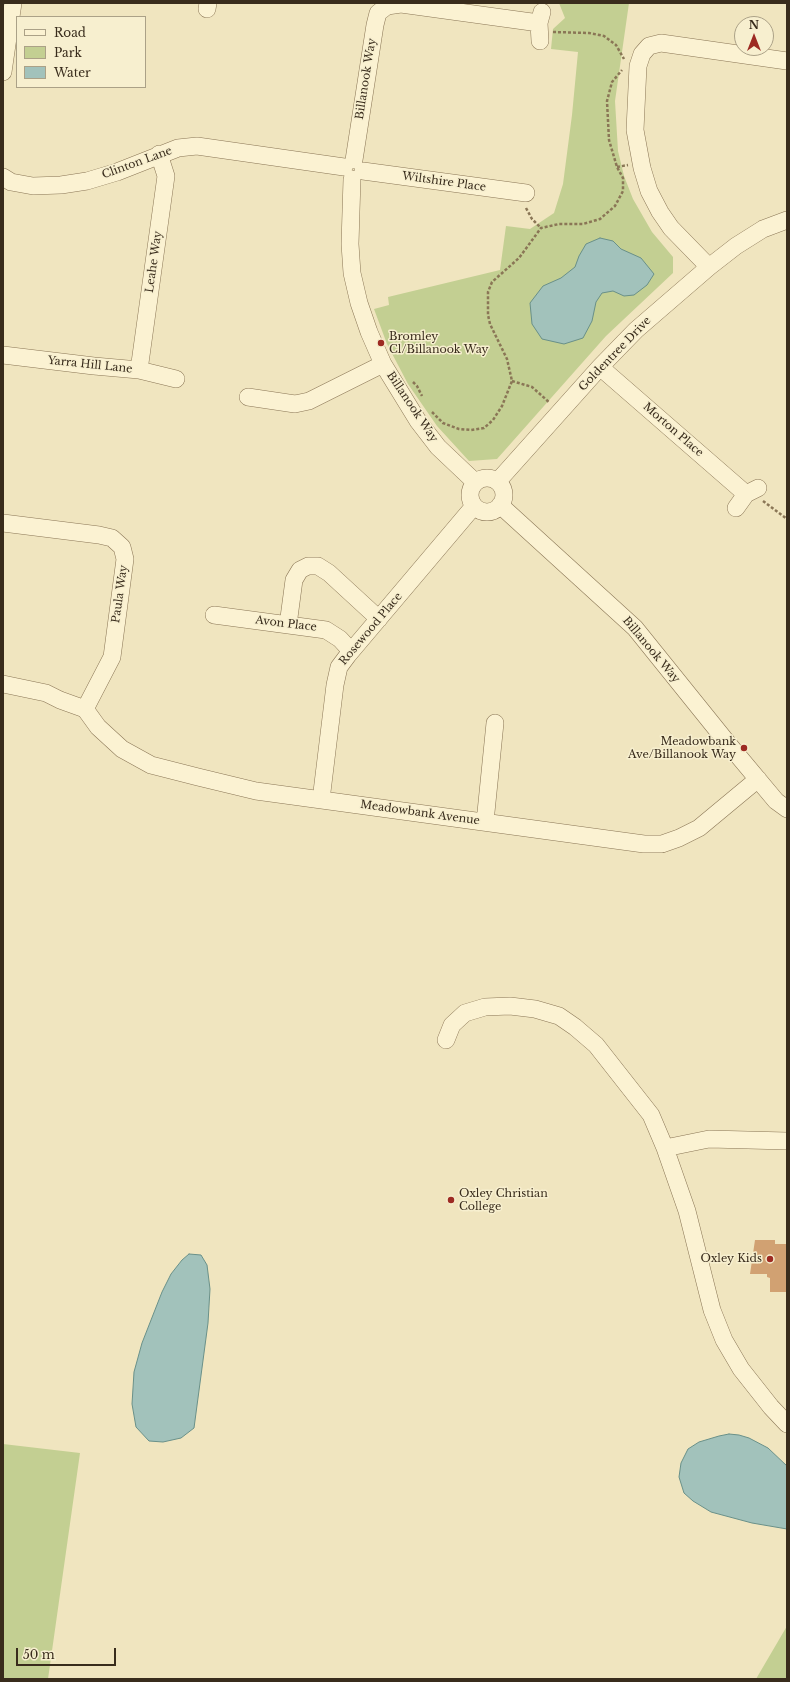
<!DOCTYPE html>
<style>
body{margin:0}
#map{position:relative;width:790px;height:1682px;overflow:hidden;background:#f0e5bf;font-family:"Libre Baskerville",serif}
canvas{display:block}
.frame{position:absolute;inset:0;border:4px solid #392c1c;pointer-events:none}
.legend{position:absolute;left:16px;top:16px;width:130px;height:72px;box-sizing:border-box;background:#f7efcf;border:1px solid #aba187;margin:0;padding:5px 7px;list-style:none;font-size:12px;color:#392c1c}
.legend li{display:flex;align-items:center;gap:8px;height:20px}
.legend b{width:20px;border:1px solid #aba187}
.north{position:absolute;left:734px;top:16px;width:40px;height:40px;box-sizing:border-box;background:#f7efcf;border:1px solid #aba187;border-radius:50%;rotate:0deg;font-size:11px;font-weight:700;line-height:16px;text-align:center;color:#392c1c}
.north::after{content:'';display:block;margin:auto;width:14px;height:18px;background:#9d2a22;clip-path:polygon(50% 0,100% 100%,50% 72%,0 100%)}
.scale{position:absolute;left:16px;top:1648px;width:100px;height:18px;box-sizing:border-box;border:2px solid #392c1c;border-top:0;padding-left:5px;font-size:12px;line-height:14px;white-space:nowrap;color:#392c1c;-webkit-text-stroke:3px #f7efcf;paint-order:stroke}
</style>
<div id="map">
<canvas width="790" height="1682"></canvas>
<div class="frame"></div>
<ul class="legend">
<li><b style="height:5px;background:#fbf2d2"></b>Road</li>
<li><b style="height:11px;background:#c3cf92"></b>Park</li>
<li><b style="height:11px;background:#a2c2bb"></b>Water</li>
</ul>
<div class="north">N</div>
<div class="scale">50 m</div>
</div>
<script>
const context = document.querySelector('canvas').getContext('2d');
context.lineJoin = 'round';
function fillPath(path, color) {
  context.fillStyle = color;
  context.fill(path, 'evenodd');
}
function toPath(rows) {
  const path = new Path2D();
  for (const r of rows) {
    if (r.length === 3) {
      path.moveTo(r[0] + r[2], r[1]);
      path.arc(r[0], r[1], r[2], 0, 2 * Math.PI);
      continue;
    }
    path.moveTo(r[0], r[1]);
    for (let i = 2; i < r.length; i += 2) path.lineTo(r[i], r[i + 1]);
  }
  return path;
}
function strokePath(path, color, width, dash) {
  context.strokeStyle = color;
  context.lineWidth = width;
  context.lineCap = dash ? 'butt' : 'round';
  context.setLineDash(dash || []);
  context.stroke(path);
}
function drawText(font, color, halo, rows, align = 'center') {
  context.font = font + ' "Libre Baskerville",serif';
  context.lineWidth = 3;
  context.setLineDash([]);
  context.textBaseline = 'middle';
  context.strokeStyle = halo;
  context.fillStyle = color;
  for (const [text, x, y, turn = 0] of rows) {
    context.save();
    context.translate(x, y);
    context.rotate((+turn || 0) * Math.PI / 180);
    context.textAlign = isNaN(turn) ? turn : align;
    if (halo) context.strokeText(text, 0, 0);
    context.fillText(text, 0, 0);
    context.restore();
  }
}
fillPath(toPath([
 [559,3,629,3,615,101,618,151,624,176,633,199,652,232,673,257,673,273,606,336,497,459,469,461,437,426,408,384,387,344,374,309,389,305,388,297,500,270,506,226,530,229,554,213,563,184,572,115,578,52,551,49,553,29,565,18],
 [3,1444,80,1453,48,1679,3,1679],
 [787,1626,787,1679,756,1679]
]), '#c3cf92');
const water = toPath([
 [600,238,613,241,621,249,641,258,654,274,647,285,634,295,624,296,613,291,602,293,596,302,592,321,583,338,564,344,542,339,532,324,530,303,543,286,561,278,575,267,579,256,586,244,600,238],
 [189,1254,201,1255,207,1265,210,1289,208,1323,194,1428,181,1438,163,1442,149,1441,136,1427,132,1404,134,1372,142,1343,162,1292,171,1274,182,1260,189,1254],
 [729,1434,739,1435,749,1438,768,1448,787,1466,787,1529,752,1523,711,1512,693,1501,684,1493,679,1477,681,1463,688,1449,699,1442,719,1436,729,1434]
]);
fillPath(water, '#a2c2bb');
strokePath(water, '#699089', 1);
fillPath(toPath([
 [755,1240,775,1240,775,1244,787,1244,787,1292,770,1292,770,1278,767,1277,767,1274,750,1274]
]), '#d1a172');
const minor = toPath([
 [387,6,401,4,539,23],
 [207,9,208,3],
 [540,41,539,23,542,12],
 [3,72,13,3],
 [354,160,375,25,378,13,387,6],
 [363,171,526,193],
 [3,177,11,182,33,186,61,185,87,181,117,172,178,148,197,146,344,167],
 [352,179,350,244,352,273,359,303,369,332,383,364,418,421,438,447,475,482],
 [709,267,671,228,660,212,649,191,642,168,635,130,638,66,642,54,649,46,661,43,787,61],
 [3,355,94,366,139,370,176,379],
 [600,367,746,494],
 [139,370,166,176,159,154],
 [248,397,295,404,309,401,383,364],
 [487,495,17],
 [498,481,600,367,636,330,709,267,736,246,763,229,787,220],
 [500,505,635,628,730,746,776,801,787,809],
 [736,508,746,494,758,488],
 [3,523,99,535,112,538,122,547,125,559,112,657,85,709],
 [214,615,326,630,340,639,351,651],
 [288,625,294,580,300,570,308,566,318,566,329,573,379,619],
 [3,684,46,693,60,700,85,709],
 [85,709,98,727,122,749,151,765,198,777,256,791,644,844,662,844,679,838,699,828,758,779],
 [321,800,335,685,339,667,348,655,474,506],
 [485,822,495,723],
 [446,1040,452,1025,465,1013,485,1007,510,1006,535,1009,559,1016,575,1027,596,1045,651,1115,665,1148,687,1211,712,1310,724,1340,741,1369,771,1407,787,1424],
 [665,1148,709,1139,787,1141]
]);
strokePath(minor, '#8a7656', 18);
strokePath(toPath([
 [553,32,589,33,604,36,616,45,624,59],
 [617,167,628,165],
 [526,208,532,219,541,228],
 [512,381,532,387,550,403],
 [413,382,417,386,422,396],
 [432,412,443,423,459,429,471,430,484,428,493,420,502,406,512,381,507,359,490,324,488,315,488,292,492,282,519,258,541,228,559,224,583,224,600,219,615,206,623,191,623,178,617,167,609,140,607,101,612,82,622,70],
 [763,501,787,519]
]), '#8a7656', 2.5, [3, 2]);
strokePath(minor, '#fbf2d2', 17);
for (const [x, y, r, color] of [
 [381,343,4,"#9d2a22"],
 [744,748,4,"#9d2a22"],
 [451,1200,4,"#9d2a22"],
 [770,1259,4,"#9d2a22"]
]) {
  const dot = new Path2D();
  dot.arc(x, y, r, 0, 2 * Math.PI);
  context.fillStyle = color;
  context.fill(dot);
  strokePath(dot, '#f7efcf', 1.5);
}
drawText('11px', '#392c1c', '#f7efcf', [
 ["Billanook Way",366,79,-81],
 ["Clinton Lane",137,163,-20],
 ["Wiltshire Place",444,182,8],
 ["Leahe Way",154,262,-82],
 ["Goldentree Drive",615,354,-46],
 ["Yarra Hill Lane",90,365,6],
 ["Billanook Way",412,407,56],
 ["Morton Place",673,430,41],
 ["Paula Way",120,594,-82],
 ["Avon Place",286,624,7],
 ["Rosewood Place",371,629,-50],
 ["Billanook Way",651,650,50],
 ["Meadowbank Avenue",420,813,8]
]);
drawText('11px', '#392c1c', '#f7efcf', [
 ["Bromley",389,337],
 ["Cl/Billanook Way",389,350],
 ["Meadowbank",736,742,"right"],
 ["Ave/Billanook Way",736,755,"right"],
 ["Oxley Christian",459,1194],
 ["College",459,1207],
 ["Oxley Kids",762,1259,"right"]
], 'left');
</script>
